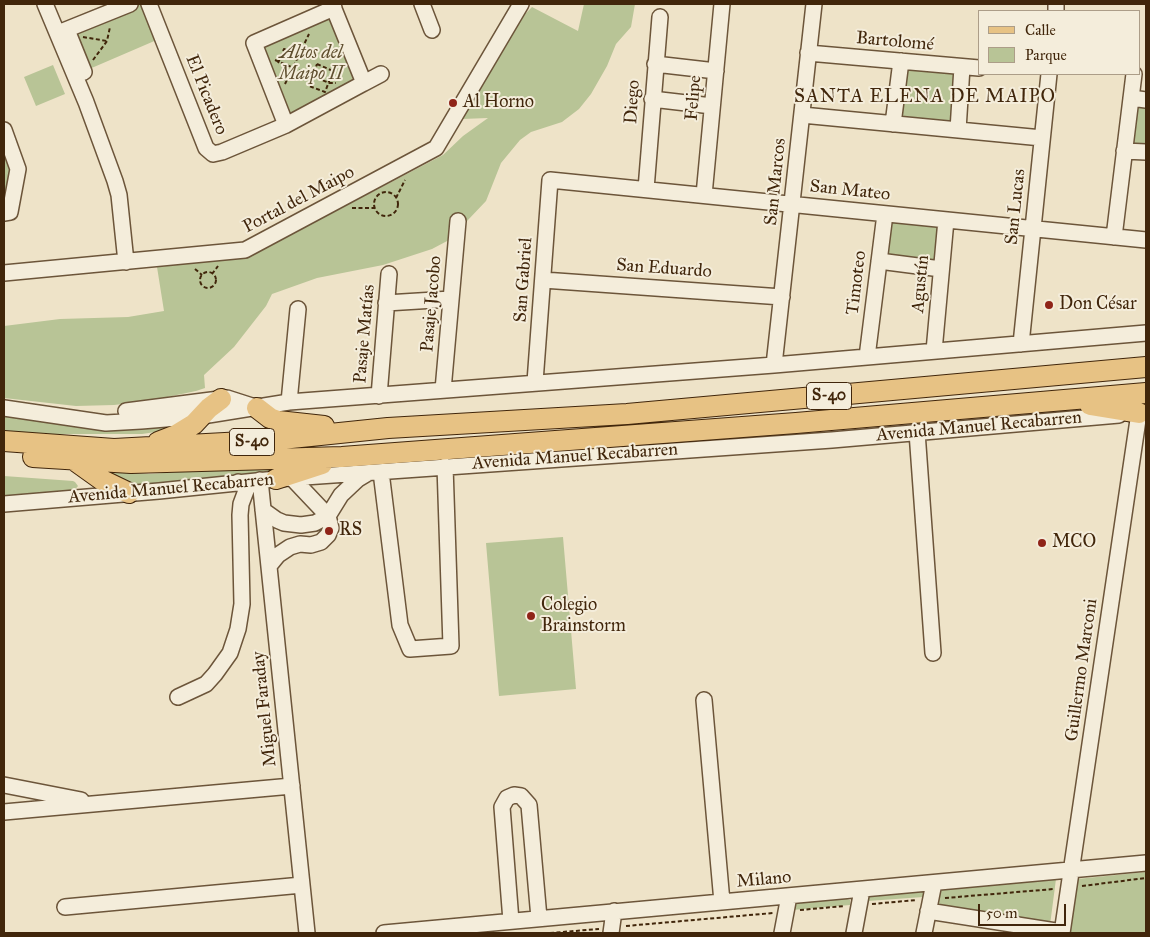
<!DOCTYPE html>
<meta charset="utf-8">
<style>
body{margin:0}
#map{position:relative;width:1150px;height:937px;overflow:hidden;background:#eee3c8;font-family:"IM FELL Great Primer",serif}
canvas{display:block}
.frame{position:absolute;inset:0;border:5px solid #41260b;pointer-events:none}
.legend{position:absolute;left:978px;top:10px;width:162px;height:65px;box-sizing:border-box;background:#f4eddb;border:1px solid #ac9d88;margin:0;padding:6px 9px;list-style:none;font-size:15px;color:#41260b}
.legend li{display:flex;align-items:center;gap:10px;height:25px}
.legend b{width:25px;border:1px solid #ac9d88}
.scale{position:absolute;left:978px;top:904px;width:88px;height:22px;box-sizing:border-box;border:2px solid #41260b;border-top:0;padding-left:6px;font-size:15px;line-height:18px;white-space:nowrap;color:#41260b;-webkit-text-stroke:4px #f4eddb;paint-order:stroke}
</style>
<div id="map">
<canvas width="1150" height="937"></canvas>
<div class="frame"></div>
<ul class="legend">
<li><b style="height:6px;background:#e7c284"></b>Calle</li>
<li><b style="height:14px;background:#b8c496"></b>Parque</li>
</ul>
<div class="scale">50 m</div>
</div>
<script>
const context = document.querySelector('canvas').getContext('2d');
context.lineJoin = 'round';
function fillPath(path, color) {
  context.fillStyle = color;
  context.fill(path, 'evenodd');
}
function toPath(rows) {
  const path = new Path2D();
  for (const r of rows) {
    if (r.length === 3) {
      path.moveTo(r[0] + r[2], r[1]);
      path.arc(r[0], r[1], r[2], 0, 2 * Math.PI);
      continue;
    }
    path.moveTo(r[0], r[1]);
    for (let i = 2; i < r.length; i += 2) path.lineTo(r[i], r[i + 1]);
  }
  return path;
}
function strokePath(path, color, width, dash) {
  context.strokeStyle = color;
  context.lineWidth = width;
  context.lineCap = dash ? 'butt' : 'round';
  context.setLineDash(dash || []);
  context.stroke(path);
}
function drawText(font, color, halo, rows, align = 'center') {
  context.font = font + ' "IM FELL Great Primer",serif';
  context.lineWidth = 4;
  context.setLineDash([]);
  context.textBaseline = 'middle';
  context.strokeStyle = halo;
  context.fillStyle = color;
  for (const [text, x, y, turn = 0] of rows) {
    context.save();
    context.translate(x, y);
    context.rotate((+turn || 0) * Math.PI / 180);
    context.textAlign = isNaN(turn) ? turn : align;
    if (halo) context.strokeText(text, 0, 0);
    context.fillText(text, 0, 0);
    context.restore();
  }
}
fillPath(toPath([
 [139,4,145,4,159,39,87,70,71,32],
 [584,4,635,4,631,27,616,44,607,66,591,94,579,109,562,122,531,132,520,140,501,163,486,201,449,240,432,249,383,265,317,278,272,294,266,306,234,347,204,375,205,388,196,391,148,401,114,405,76,406,4,398,4,326,60,319,128,317,164,311,157,267,248,257,443,155,463,136,488,118,462,119,525,14,532,7,578,31],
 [331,15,358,81,289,117,260,46],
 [902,63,961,69,957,129,895,123],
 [53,65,65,94,36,106,24,77],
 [1134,103,1146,105,1146,148,1129,147],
 [11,153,16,170,4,211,4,156],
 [891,219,941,226,935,262,886,255],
 [4,414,168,425,169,427,162,431,142,434,64,434,24,437,4,435],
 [302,463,284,471,131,487,104,472,150,474],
 [4,476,73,481,75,482,78,486,73,492,4,500],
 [563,537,576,689,499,696,486,543],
 [1146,872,1146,933,1067,933,1077,879],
 [1056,879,1050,925,934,907,940,890],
 [923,891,923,897,868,901,869,895],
 [847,899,850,900,850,905,792,910,798,902]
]), '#b8c496');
const minor = toPath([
 [45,4,86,102,115,181,119,195,126,262],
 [149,4,206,148,213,154,222,152,286,125,364,83,332,4],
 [422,4,432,30],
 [1056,11,1056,4],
 [67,30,84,72],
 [58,33,130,4],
 [808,53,979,68],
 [655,64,716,71],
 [364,83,381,74],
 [1131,98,1146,100],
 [652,99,712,106],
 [802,115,1042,138],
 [893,124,901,61],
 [286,125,254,43,334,8],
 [4,130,18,169,10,212,4,213],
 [958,130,962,67],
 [1124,151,1146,152],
 [646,189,660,17],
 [704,195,722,4],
 [1114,237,1134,74],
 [879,261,941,269],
 [4,273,245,250,436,148,521,4],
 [543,280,782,297],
 [386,303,451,299],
 [1021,344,1049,74],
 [934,351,946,220],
 [867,357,885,214],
 [774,365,814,4],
 [535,382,550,180,1146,240],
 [443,390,458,221],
 [379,396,389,274],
 [289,402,298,309],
 [4,408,106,423,141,421,202,416,289,402,774,365,1146,333],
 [126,411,227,398,255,407],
 [917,432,933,653],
 [381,472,400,625,410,649,451,646,445,466],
 [260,480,307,933],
 [4,504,159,491,276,479,832,440,1119,415],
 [263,510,277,520,284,523,301,525,315,523,328,516,341,495,358,479,368,473],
 [269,566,278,555,290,547,300,544,311,545,321,542,328,535,331,528,328,516,292,478],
 [178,697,206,684,215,674,230,653,238,629,242,604,240,515,241,504,247,488,238,482],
 [704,700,722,902],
 [4,785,81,800],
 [4,812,292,786],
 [65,907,302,885],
 [928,911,1062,932],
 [511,921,502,807,507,798,514,795,521,796,529,805,539,918],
 [384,933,1146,863],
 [611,933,614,911],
 [782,933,789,896],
 [854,933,862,890],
 [924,933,934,883],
 [1062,933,1139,413]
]);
const major = toPath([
 [1090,405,1139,413],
 [257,408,270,418,278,421,324,426],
 [4,441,114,449,262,441,388,428,627,414,1146,367],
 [158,442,176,435,194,424,209,408,221,399],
 [33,457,131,463,342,457,796,423,1146,393],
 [74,460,102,480,129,493],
 [276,479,322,464]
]);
strokePath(minor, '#6c553a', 18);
strokePath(major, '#41260b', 22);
strokePath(toPath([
 [83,37,107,41],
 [93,60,107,41,110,27],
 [275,60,329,83,336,83],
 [278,63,284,49,298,55],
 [317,64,333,71,325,92,309,86,317,64],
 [285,84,309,34],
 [386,204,12],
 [396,198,405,180],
 [352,208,375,208],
 [195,269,202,275],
 [208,280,8],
 [212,274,218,266],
 [1082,886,1146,878],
 [945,898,1054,889],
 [872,904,917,900],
 [800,910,845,906],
 [626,926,773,913],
 [550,933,599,929]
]), '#41260b', 2, [4, 2.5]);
strokePath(minor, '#f4eddb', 15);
strokePath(major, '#e7c284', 20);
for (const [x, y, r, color] of [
 [453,103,5,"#8f2418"],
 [1049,305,5,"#8f2418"],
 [329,531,5,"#8f2418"],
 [1042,543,5,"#8f2418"],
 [531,616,5,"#8f2418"]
]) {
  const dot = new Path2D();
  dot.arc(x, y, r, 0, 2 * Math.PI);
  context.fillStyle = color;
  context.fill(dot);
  strokePath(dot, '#f4eddb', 2);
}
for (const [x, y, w] of [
 [829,396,45],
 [252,442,45]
]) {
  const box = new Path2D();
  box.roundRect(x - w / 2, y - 13.5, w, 27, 4);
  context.fillStyle = '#f4eddb';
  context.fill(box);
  strokePath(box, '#41260b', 1);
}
drawText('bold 16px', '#41260b', null, [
 ["S-40",829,396],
 ["S-40",252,442]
]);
drawText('18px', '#41260b', '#f4eddb', [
 ["Bartolomé",895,42,5],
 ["El Picadero",206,95,68],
 ["Felipe",694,98,-85],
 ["Diego",633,102,-86],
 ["San Marcos",776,182,-84],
 ["San Mateo",850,191,6],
 ["Portal del Maipo",299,200,-28],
 ["San Lucas",1016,207,-84],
 ["San Eduardo",664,269,4],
 ["San Gabriel",524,280,-86],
 ["Timoteo",857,283,-83],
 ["Agustín",921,284,-85],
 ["Pasaje Jacobo",432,304,-85],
 ["Pasaje Matías",365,334,-85],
 ["Avenida Manuel Recabarren",979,427,-5],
 ["Avenida Manuel Recabarren",575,457,-4],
 ["Avenida Manuel Recabarren",171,489,-5],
 ["Guillermo Marconi",1082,670,-82],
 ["Miguel Faraday",265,709,-96],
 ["Milano",764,880,-5]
]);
drawText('italic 18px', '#5f4e2e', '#f4eddb', [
 ["Altos del",311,54],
 ["Maipo II",311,75]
]);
drawText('18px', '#41260b', '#f4eddb', [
 ["Al Horno",463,103],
 ["Don César",1059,305],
 ["RS",339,531],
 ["MCO",1052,543],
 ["Colegio",541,606],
 ["Brainstorm",541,627]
], 'left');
context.letterSpacing = '1px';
drawText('19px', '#41260b', '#f4eddb', [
 ["SANTA ELENA DE MAIPO",925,97]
]);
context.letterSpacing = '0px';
</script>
